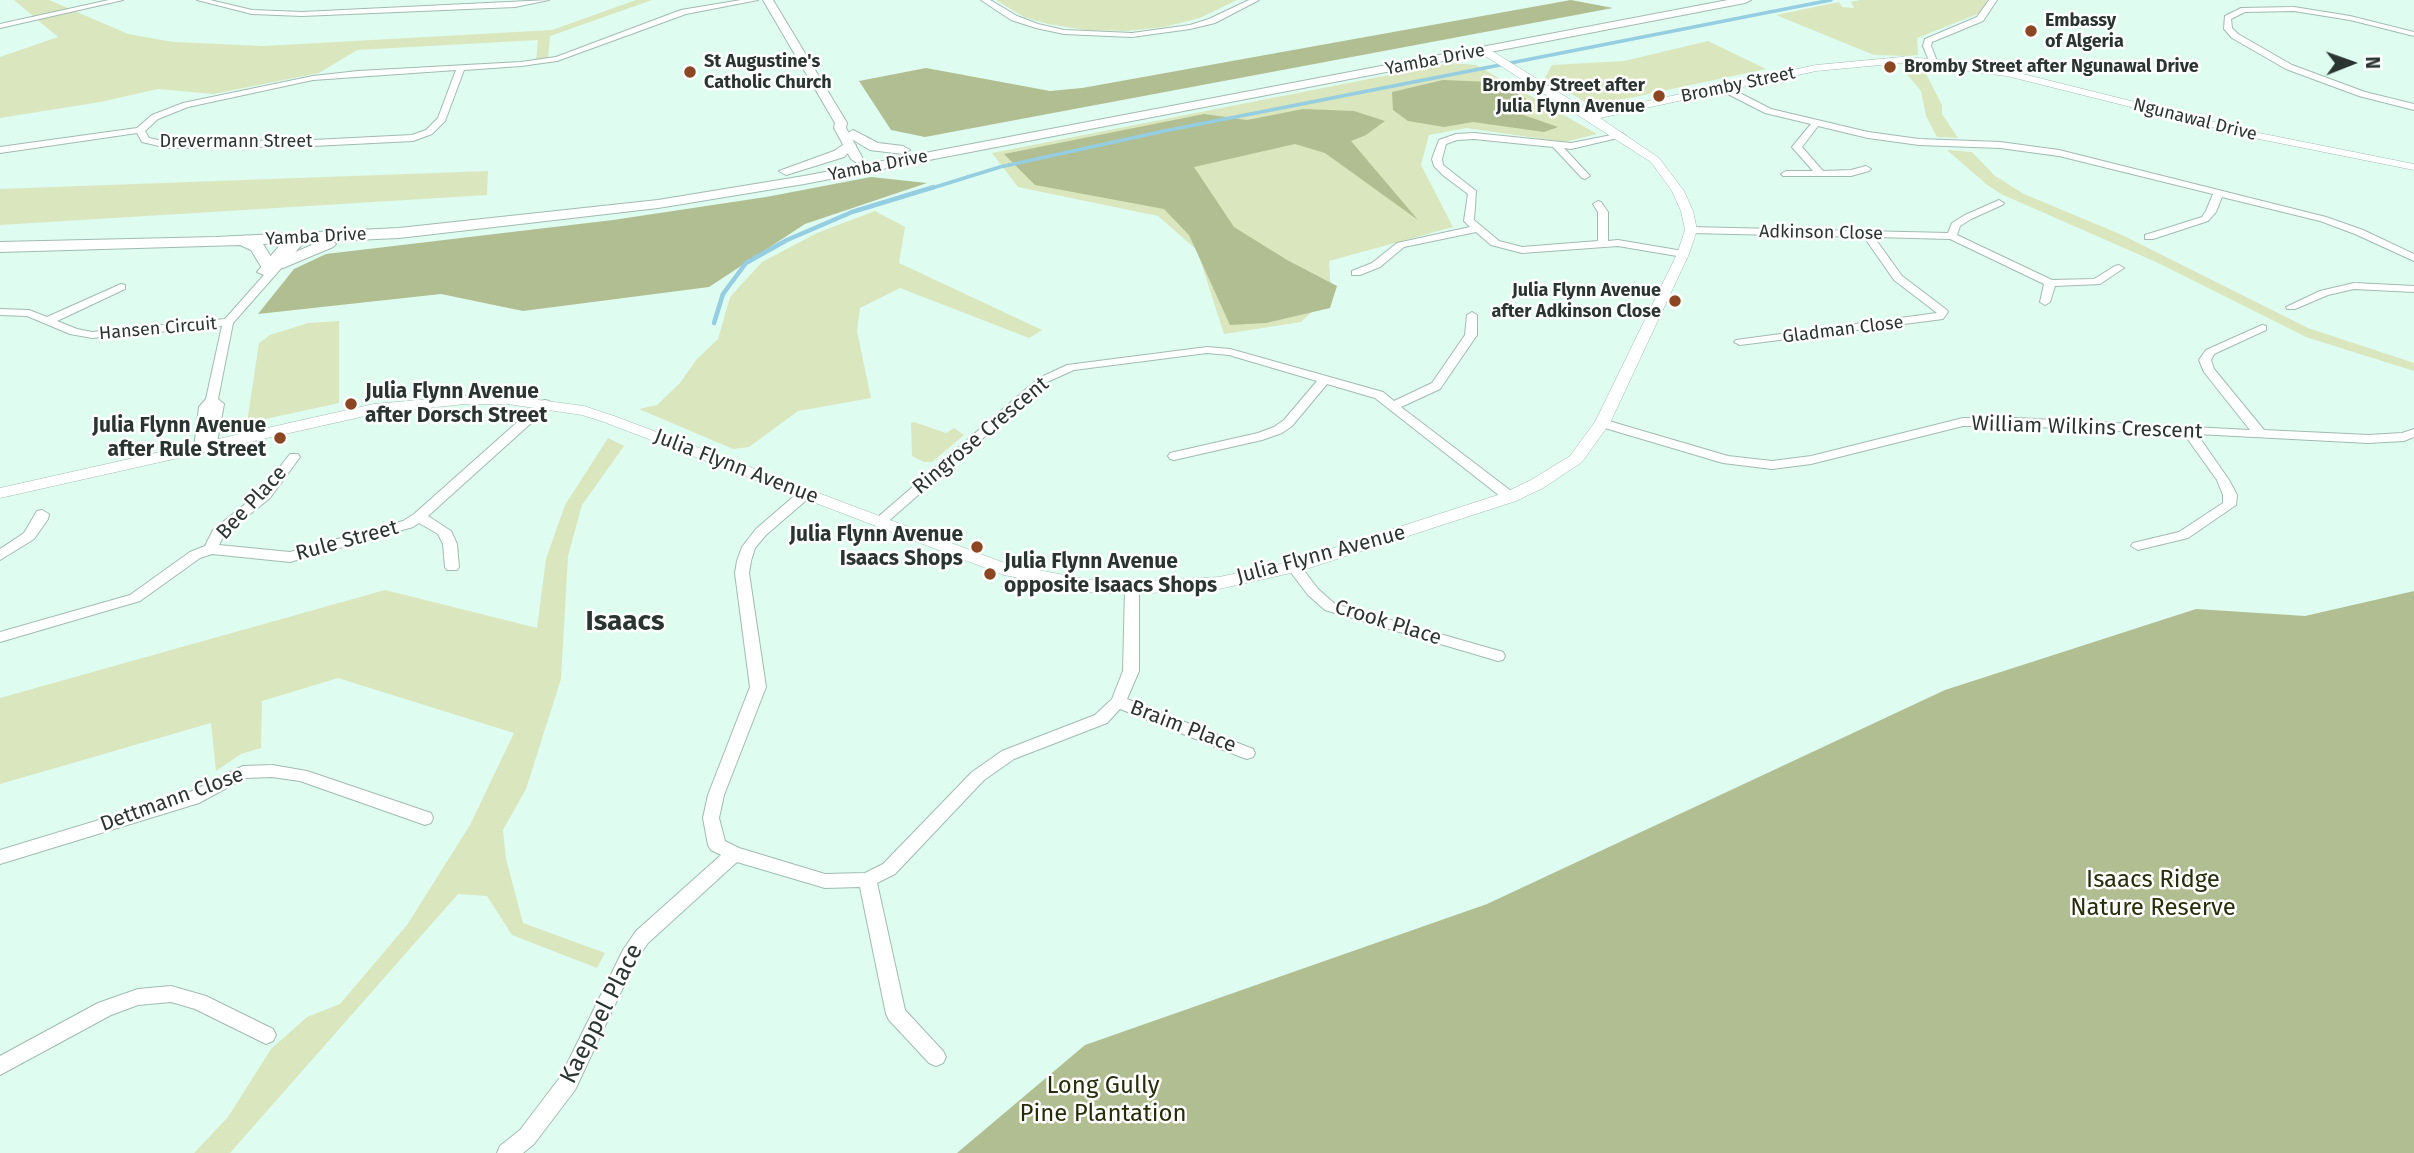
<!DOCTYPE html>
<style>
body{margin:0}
#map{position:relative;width:2414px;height:1153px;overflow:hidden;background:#dffcf1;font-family:"Fira Sans",sans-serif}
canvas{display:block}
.north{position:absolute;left:2316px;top:28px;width:70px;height:70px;-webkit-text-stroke:5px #fff;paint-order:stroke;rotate:89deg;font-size:19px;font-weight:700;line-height:28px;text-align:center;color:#2a3531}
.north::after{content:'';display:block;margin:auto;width:24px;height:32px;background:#2a3531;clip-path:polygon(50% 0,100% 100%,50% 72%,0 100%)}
</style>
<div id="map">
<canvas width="2414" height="1153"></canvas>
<div class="north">N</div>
</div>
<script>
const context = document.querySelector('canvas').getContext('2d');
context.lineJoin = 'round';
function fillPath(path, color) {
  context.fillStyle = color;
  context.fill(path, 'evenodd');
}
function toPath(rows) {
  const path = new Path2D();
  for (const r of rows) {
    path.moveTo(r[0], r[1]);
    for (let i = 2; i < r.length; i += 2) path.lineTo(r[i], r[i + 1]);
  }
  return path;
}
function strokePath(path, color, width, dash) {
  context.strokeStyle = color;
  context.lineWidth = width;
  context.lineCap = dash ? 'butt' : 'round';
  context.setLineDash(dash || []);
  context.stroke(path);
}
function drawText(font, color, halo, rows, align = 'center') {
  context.font = font + ' "Fira Sans",sans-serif';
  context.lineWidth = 5;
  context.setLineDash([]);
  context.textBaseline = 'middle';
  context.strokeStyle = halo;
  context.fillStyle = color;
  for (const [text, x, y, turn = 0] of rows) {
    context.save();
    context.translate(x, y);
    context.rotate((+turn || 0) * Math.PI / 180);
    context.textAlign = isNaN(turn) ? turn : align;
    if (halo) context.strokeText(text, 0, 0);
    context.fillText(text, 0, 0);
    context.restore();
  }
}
fillPath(toPath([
 [14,0,49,0,128,34,173,42,264,46,552,30,636,0,652,0,550,36,548,58,536,61,538,40,357,50,319,73,213,94,158,89,100,102,0,118,0,57,58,37],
 [996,0,1237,0,1200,18,1164,27,1127,31,1085,30,1048,24,1024,17],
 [1860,0,1987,0,1980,13,1917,38,1918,55,1908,56,1874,55,1776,15,1839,2,1842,7,1854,8,1851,2],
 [1708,41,1766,69,1592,106,1545,78,1552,65,1624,61],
 [1450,63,1476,65,1597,134,1564,142,1466,128,1429,135,1421,165,1453,227,1329,261,1331,294,1301,322,1224,334,1197,250,1158,216,1018,187,992,153],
 [1905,72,1925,72,1942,105,1942,114,1958,138,1937,137,1926,116,1921,91],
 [1947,150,1972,152,1995,176,2024,194,2122,235,2308,328,2414,363,2414,371,2306,337,2156,262,2001,194,1986,184],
 [488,171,487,195,0,225,0,189],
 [875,211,905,227,899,263,1042,330,1029,338,900,288,860,308,857,331,871,398,798,411,749,447,733,449,639,409,657,405,680,383,696,360,718,339,730,297,762,262,817,233],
 [339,321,339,403,247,423,259,343,270,335,308,323],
 [914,422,946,433,954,428,964,435,932,462,924,462,912,456,911,423],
 [608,438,624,446,582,505,568,556,561,679,526,789,503,830,506,859,523,923,605,953,597,968,512,935,487,896,458,894,230,1153,194,1153,228,1117,271,1049,307,1017,340,1004,407,925,470,825,514,733,338,678,262,701,261,748,241,754,216,771,211,723,0,784,0,698,385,590,537,628,546,559,565,505]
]), '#dae6bd');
fillPath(toPath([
 [1571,0,1613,8,925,137,891,130,859,81,926,68,1050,91,1082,88],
 [1443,80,1492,82,1524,97,1531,104,1512,111,1558,127,1544,132,1473,122,1444,127,1408,121,1393,110,1392,92],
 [1303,109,1354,111,1385,121,1366,135,1351,141,1418,220,1325,153,1295,144,1194,167,1234,227,1287,260,1337,286,1330,308,1266,323,1230,325,1189,235,1164,209,1035,185,1004,154,1204,114,1247,120],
 [871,177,927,183,805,224,709,287,523,311,441,294,258,314,294,269,326,254,613,220,766,197],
 [2414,591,2414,1153,957,1153,1085,1045,1487,904,1945,690,2196,609,2305,616]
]), '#b1be91');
strokePath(toPath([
 [929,189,1000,167,1164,131,1831,0]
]), '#95cde1', 3.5);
strokePath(toPath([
 [714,323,723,294,746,263,787,240,852,212,934,187]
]), '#95cde1', 4.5);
const minor = toPath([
 [109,0,123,0,0,28,0,24,109,0],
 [197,0,210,0,252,10,302,12,549,0,515,7,302,16,252,14,197,0],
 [741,0,758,0,686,14,557,61,521,66,464,70,445,121,432,134,413,141,313,146,168,148,142,142,137,133,0,153,0,147,137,128,152,115,183,103,313,76,358,71,521,62,556,57,681,10,741,0],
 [456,70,438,118,426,130,412,135,313,140,168,142,149,138,145,131,158,119,188,107,313,80,456,70],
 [981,0,990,0,1017,16,1038,24,1064,30,1132,33,1190,25,1209,19,1249,0,1259,0,1215,23,1190,29,1132,37,1064,34,1036,28,1011,20,981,0],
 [1989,0,1997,0,1983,21,1932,42,1931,46,1939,66,1932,68,1923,46,1925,39,1977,17,1989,0],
 [2294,7,2350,16,2414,32,2414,36,2350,20,2294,11,2245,12,2231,19,2232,28,2238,34,2292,65,2365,92,2414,104,2414,110,2359,96,2286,69,2232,38,2224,29,2225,16,2241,8,2294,7],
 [1720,86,1726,86,1771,109,1868,132,1919,139,2000,142,2059,150,2326,217,2363,230,2414,254,2414,261,2355,234,2320,221,2222,197,2216,212,2208,221,2153,239,2145,239,2145,235,2202,217,2206,211,2213,194,2059,156,2000,148,1919,145,1868,138,1818,126,1802,147,1823,171,1851,170,1866,166,1871,169,1869,171,1851,176,1783,176,1781,174,1786,171,1813,171,1792,147,1811,124,1765,113,1720,90,1720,86],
 [1474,133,1571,143,1622,133,1626,136,1571,149,1564,148,1590,176,1585,179,1582,178,1553,147,1474,139,1457,140,1446,144,1442,159,1443,165,1476,191,1474,220,1499,241,1522,247,1598,241,1598,212,1593,204,1598,201,1601,202,1608,212,1608,241,1618,240,1683,251,1688,254,1683,257,1618,246,1522,253,1491,245,1476,232,1404,247,1380,267,1360,275,1352,275,1352,271,1372,263,1397,243,1470,227,1464,221,1468,194,1444,176,1434,166,1432,159,1439,140,1456,134,1474,133],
 [1999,200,2004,203,2002,205,1971,219,1960,226,1957,235,2052,280,2094,279,2115,266,2119,265,2124,268,2100,284,2055,286,2050,302,2045,305,2040,302,2044,284,1950,239,1874,237,1902,276,1947,310,1948,312,1943,319,1740,345,1734,342,1736,340,1937,313,1894,280,1864,237,1691,233,1686,230,1691,227,1948,233,1952,223,1965,215,1999,200],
 [302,235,306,236,306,240,233,323,218,399,224,404,216,448,212,449,206,446,204,451,200,452,194,448,199,407,206,399,222,326,92,338,70,334,27,316,0,315,0,309,29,310,47,317,121,284,125,285,125,289,57,321,77,329,92,332,225,319,264,275,257,272,287,237,296,239,302,235],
 [2354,283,2414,286,2414,292,2354,289,2328,295,2295,309,2287,309,2286,307,2320,291,2354,283],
 [1472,312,1477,315,1477,335,1440,389,1401,407,1515,494,1517,497,1515,500,1505,500,1375,398,1327,384,1292,426,1282,433,1262,440,1174,460,1170,459,1168,456,1170,453,1258,433,1274,427,1284,420,1317,381,1229,355,1207,353,1074,370,1047,382,884,525,874,525,872,522,1039,378,1067,365,1207,347,1230,349,1383,392,1394,401,1432,383,1465,335,1467,315,1472,312],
 [2262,325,2266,326,2266,330,2214,354,2211,360,2214,369,2264,430,2368,435,2402,433,2414,429,2414,437,2404,441,2368,443,2197,434,2229,480,2237,495,2236,505,2188,538,2138,550,2131,546,2133,543,2179,532,2223,503,2223,495,2217,480,2184,434,2016,426,1963,426,1811,464,1772,469,1723,463,1598,426,1596,423,1602,419,1728,456,1772,461,1811,456,1963,418,2016,418,2250,430,2204,372,2199,360,2206,350,2262,325],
 [545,400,549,401,551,404,549,407,428,516,451,531,457,544,459,567,457,570,447,570,445,567,443,544,438,534,419,523,413,527,290,562,212,554,200,558,140,601,0,642,0,632,130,595,190,552,205,546,213,530,260,492,290,454,298,454,300,457,270,498,224,535,219,545,290,552,403,521,414,514,541,401,545,400],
 [805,490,810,491,812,494,810,497,766,535,755,548,751,561,749,573,766,687,724,795,719,818,725,841,739,848,825,874,865,873,883,864,972,772,1002,751,1095,715,1112,699,1123,671,1125,588,1132,583,1139,588,1139,671,1127,699,1253,749,1255,753,1253,757,1247,759,1241,757,1120,709,1107,723,1014,759,984,780,895,874,877,883,905,1010,943,1051,946,1057,943,1063,936,1066,929,1063,889,1020,886,1014,860,887,825,888,737,862,648,943,635,962,575,1090,534,1144,523,1153,497,1153,500,1146,520,1130,561,1076,623,950,636,931,721,855,711,850,708,845,703,818,708,795,750,687,735,573,737,561,742,547,756,529,800,491,805,490],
 [42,510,49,514,48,519,34,539,0,560,0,549,24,533,37,511,42,510],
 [1294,562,1299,564,1318,589,1335,604,1503,652,1505,656,1503,660,1498,661,1325,610,1308,595,1289,570,1287,567,1289,564,1294,562],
 [272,765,307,771,431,813,433,818,431,823,425,825,300,781,272,777,245,778,199,803,0,864,0,850,188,793,243,766,272,765],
 [171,986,206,996,273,1029,276,1035,273,1041,266,1044,195,1009,171,1002,138,1005,111,1015,0,1075,0,1056,98,1003,138,989,171,986]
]);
const tertiary = toPath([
 [1479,48,1487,48,1592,113,1816,65,1902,57,1933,59,2007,70,2259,133,2414,164,2414,170,2259,139,2007,76,1902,63,1816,71,1600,118,1659,158,1684,191,1693,211,1697,230,1689,254,1610,423,1582,462,1543,488,1516,501,1300,571,1219,589,1132,594,1090,592,1004,575,604,422,582,415,508,404,464,404,374,414,0,498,0,488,374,404,464,396,508,396,584,406,614,416,1007,564,1090,580,1132,582,1219,577,1291,562,1504,493,1531,480,1570,456,1595,422,1677,254,1685,230,1681,211,1672,191,1651,162,1479,52,1479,48]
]);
const secondary = toPath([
 [763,0,773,0,847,123,846,128,863,159,861,162,857,163,851,159,834,128,835,123,763,0]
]);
const primary = toPath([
 [1728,0,1751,0,1745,3,804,184,658,208,399,238,333,241,336,244,333,247,283,268,277,266,275,263,277,260,321,241,263,244,276,265,268,270,262,268,251,250,240,245,0,252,0,242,216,237,399,228,658,200,804,176,1728,0],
 [853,130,878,143,903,146,910,150,903,154,870,150,848,137,846,134,853,130],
 [849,141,856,145,844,157,786,175,779,171,834,151,849,141]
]);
strokePath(minor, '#a1bbb2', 2);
strokePath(tertiary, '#a1bbb2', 1);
strokePath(secondary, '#a1bbb2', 2);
strokePath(primary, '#a1bbb2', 2);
fillPath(minor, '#fff');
fillPath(tertiary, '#fff');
fillPath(secondary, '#fff');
fillPath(primary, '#fff');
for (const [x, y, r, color] of [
 [2031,31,7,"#8c4621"],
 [1890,67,7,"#8c4621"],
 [690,72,7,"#8c4621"],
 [1659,96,7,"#8c4621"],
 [1675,301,7,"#8c4621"],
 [351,404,7,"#8c4621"],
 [280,438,7,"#8c4621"],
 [977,547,7,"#8c4621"],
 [990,574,7,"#8c4621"]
]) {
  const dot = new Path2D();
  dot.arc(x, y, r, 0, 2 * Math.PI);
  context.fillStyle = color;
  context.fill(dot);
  strokePath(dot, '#fff', 2.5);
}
drawText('bold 18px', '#2a3531', '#fff', [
 ["Embassy",2045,21],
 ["of Algeria",2045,42],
 ["St Augustine's",704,62],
 ["Catholic Church",704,83],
 ["Bromby Street after Ngunawal Drive",1904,67],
 ["Bromby Street after",1645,86,"right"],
 ["Julia Flynn Avenue",1645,107,"right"],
 ["Julia Flynn Avenue",1661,291,"right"],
 ["after Adkinson Close",1661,312,"right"]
], 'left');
drawText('18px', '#2a3531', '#fff', [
 ["Yamba Drive",1435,60,-11],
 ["Bromby Street",1738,85,-12],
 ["Ngunawal Drive",2195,120,14],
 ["Drevermann Street",236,142],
 ["Yamba Drive",878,166,-11],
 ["Adkinson Close",1821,233,1],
 ["Yamba Drive",316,237,-3],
 ["Hansen Circuit",158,329,-5],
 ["Gladman Close",1843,330,-7]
]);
drawText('bold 21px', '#2a3531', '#fff', [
 ["Julia Flynn Avenue",365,392],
 ["after Dorsch Street",365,416],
 ["Julia Flynn Avenue",266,426,"right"],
 ["after Rule Street",266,450,"right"],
 ["Julia Flynn Avenue",963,535,"right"],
 ["Isaacs Shops",963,559,"right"],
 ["Julia Flynn Avenue",1004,562],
 ["opposite Isaacs Shops",1004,586]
], 'left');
drawText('21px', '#2a3531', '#fff', [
 ["William Wilkins Crescent",2087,428,2],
 ["Ringrose Crescent",981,436,-40],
 ["Julia Flynn Avenue",736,467,21],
 ["Bee Place",252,503,-47],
 ["Rule Street",347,541,-15],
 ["Julia Flynn Avenue",1321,555,-15],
 ["Crook Place",1388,623,17],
 ["Braim Place",1183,727,21],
 ["Dettmann Close",172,800,-20]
]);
drawText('24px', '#252d09', '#fff', [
 ["Isaacs Ridge",2153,880],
 ["Nature Reserve",2153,908],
 ["Long Gully",1103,1086],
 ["Pine Plantation",1103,1114]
]);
drawText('24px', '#2a3531', '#fff', [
 ["Kaeppel Place",602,1014,-63]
]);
drawText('bold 28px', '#2a3531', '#fff', [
 ["Isaacs",625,622]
]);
</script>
